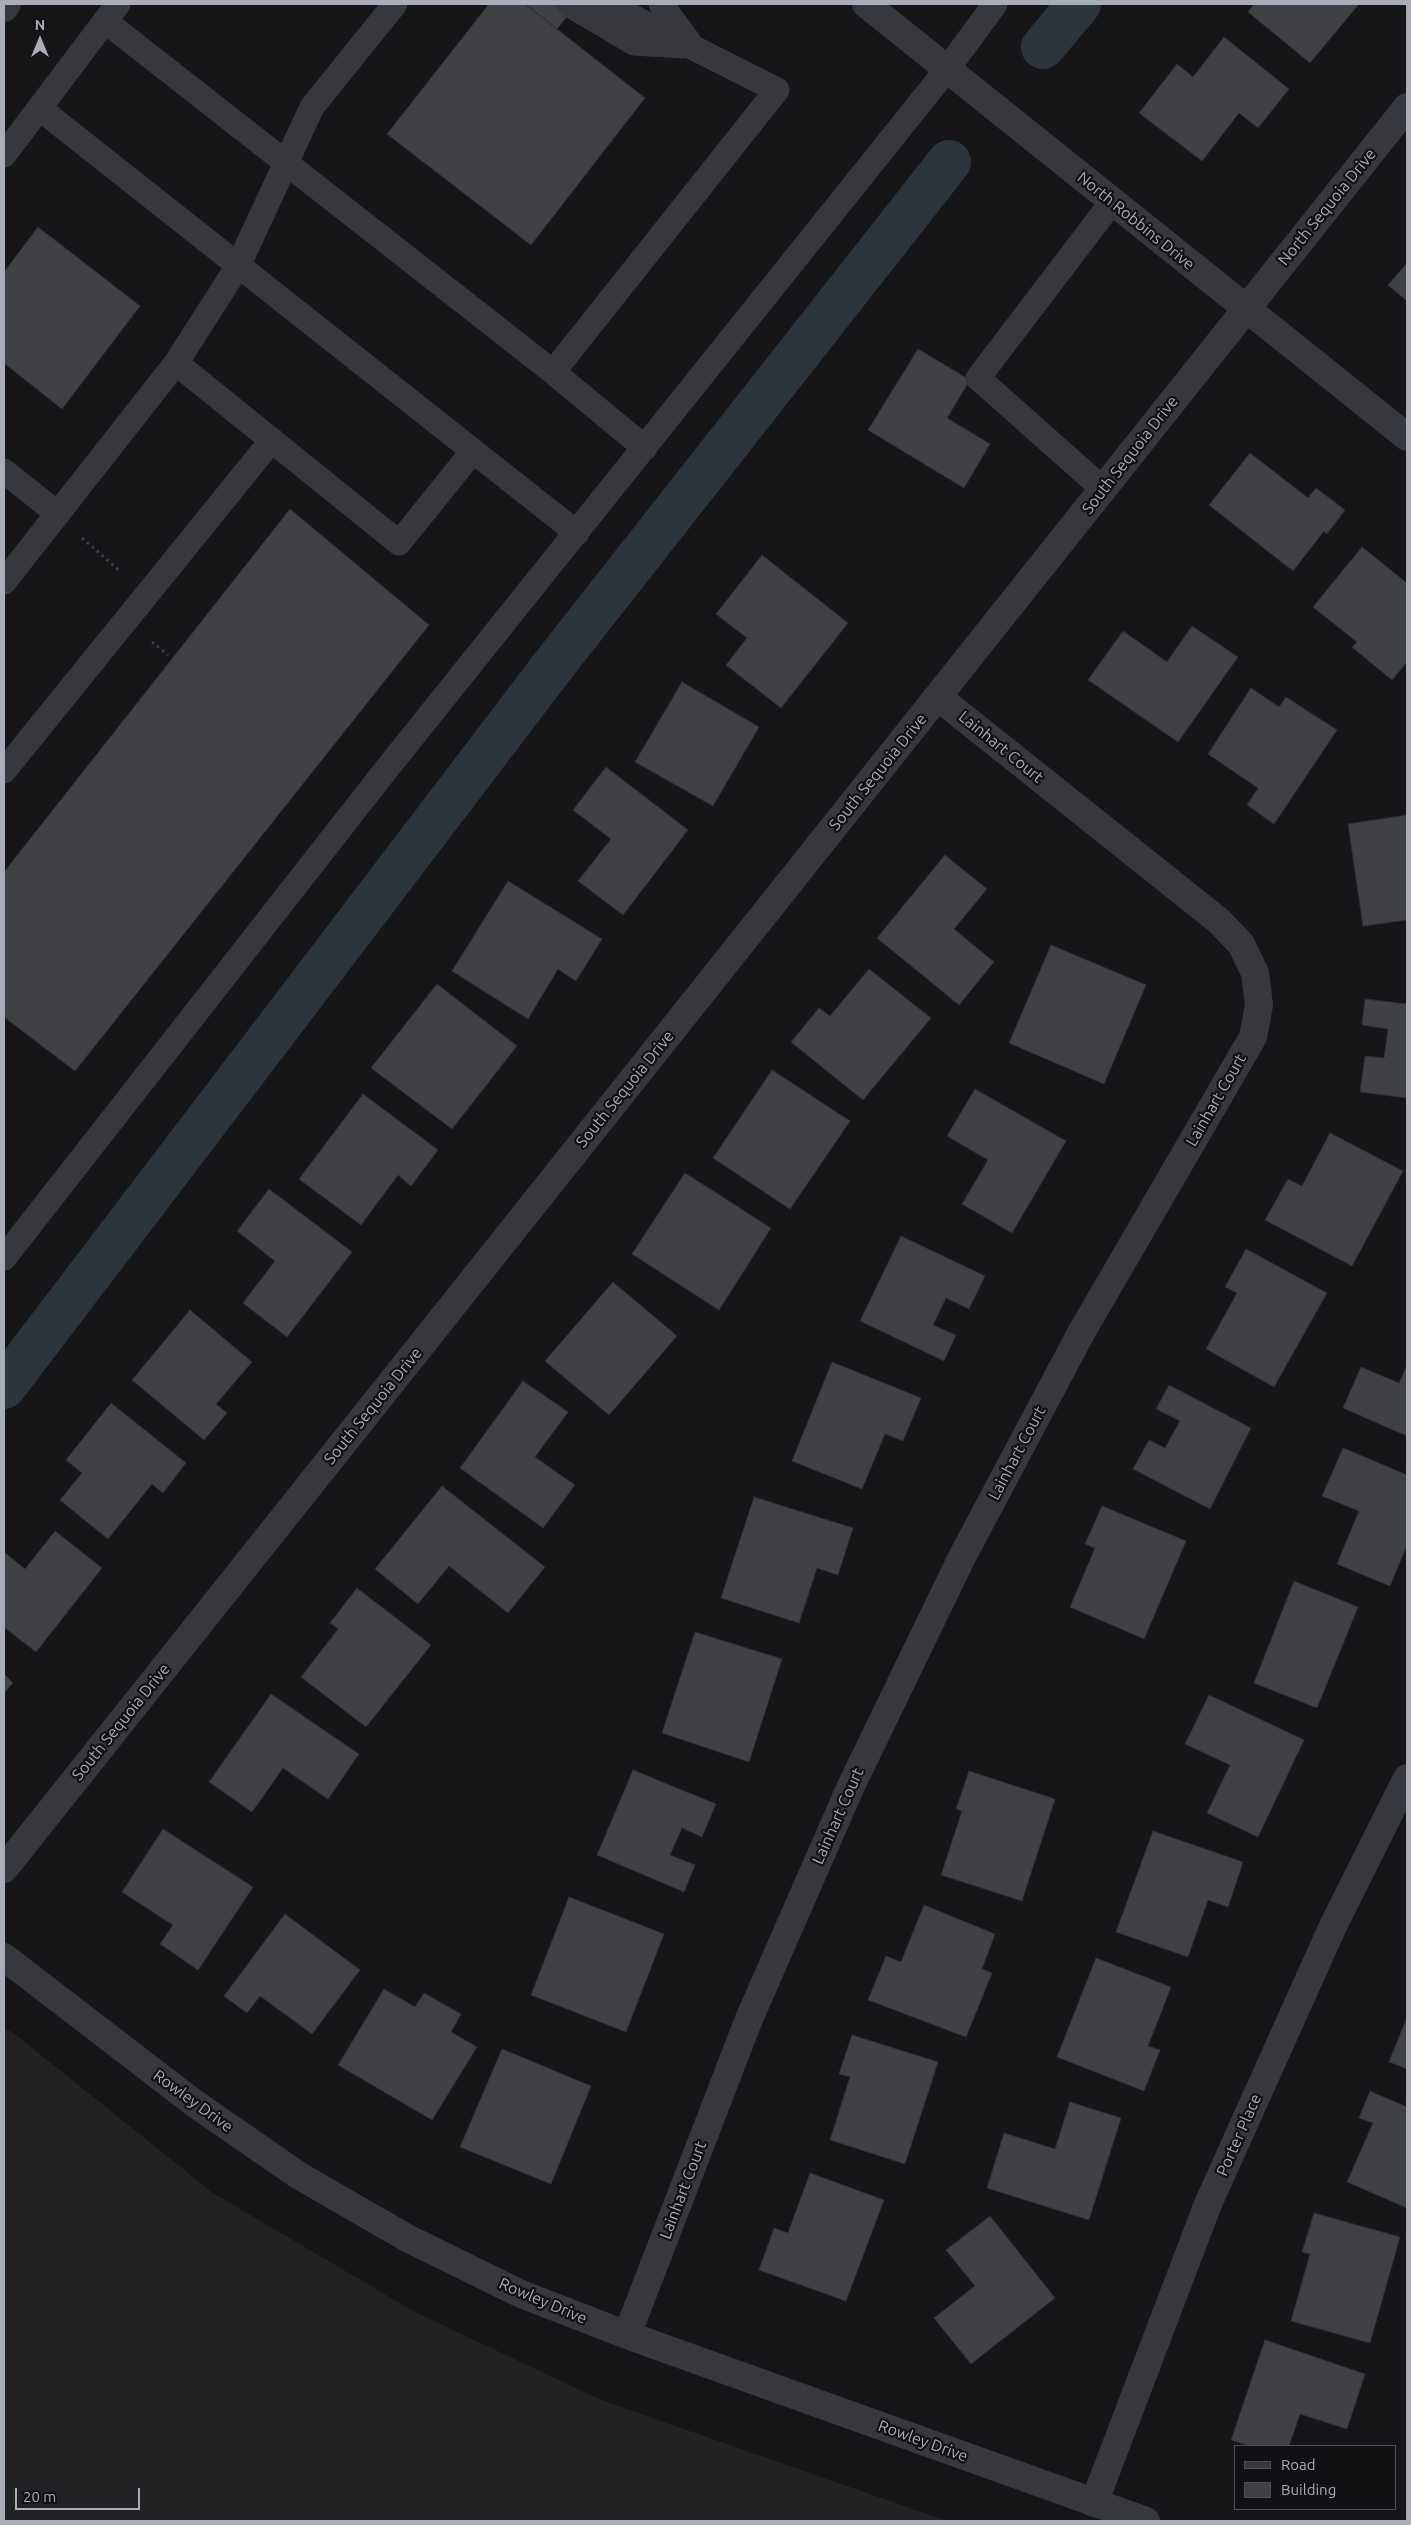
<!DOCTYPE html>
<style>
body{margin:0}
#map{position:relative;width:1411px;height:2525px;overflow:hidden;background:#161618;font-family:Ubuntu,sans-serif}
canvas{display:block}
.frame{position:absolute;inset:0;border:5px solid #a8adb8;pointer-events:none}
.legend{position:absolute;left:1234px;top:2445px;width:162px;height:65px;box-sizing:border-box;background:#111113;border:1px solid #4d4f55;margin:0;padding:6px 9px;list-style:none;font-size:15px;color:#a8adb8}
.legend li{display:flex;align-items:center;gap:10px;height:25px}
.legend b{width:25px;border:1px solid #4d4f55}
.north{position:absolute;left:15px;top:15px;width:50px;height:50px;-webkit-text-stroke:4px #111113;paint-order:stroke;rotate:0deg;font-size:14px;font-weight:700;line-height:20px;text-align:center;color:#a8adb8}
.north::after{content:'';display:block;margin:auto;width:18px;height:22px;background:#a8adb8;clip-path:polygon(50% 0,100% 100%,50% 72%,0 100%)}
.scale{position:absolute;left:15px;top:2488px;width:125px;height:22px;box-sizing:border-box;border:2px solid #a8adb8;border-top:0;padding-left:6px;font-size:15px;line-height:18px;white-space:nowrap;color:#a8adb8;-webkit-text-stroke:4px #111113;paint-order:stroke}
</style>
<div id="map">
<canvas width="1411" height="2525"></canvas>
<div class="frame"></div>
<ul class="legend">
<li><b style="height:6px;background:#37383d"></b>Road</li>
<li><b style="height:14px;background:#404145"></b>Building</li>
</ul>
<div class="north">N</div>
<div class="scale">20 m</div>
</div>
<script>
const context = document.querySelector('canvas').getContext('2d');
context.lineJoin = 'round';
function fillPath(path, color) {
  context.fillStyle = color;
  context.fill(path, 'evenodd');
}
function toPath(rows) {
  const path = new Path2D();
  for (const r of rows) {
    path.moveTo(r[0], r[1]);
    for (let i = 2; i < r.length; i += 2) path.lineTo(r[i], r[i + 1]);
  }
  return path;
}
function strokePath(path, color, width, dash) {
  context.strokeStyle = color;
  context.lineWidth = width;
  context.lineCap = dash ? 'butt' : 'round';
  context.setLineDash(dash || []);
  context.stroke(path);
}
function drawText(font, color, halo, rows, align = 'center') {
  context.font = font + ' Ubuntu,sans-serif';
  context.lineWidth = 4.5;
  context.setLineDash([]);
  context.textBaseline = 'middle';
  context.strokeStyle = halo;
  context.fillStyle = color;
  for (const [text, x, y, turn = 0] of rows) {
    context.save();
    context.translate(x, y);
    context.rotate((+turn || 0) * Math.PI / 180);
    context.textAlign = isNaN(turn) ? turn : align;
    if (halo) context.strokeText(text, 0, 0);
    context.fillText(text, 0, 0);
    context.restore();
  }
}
fillPath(toPath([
 [4,2031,11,2031,213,2193,415,2312,601,2400,947,2521,4,2521]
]), '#222225');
strokePath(toPath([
 [1043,47,1079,4],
 [4,1387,556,662,949,162]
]), '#2c353c', 44);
const building = toPath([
 [489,4,525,4,645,98,531,245,387,134,489,4],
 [525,4,561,4,569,14,557,29,525,4],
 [1254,4,1359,4,1310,63,1248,12,1254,4],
 [1224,37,1289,89,1258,128,1239,113,1202,161,1139,113,1177,64,1193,77,1224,37],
 [38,227,140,306,62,409,4,363,4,272,38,227],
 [1407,263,1407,301,1388,285,1407,263],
 [918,349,970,380,947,418,990,444,964,488,868,430,918,349],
 [1250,453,1308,498,1316,488,1345,510,1327,534,1324,531,1293,571,1209,505,1250,453],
 [290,509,429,625,75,1071,4,1017,4,872,290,509],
 [1362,547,1407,583,1407,662,1392,680,1352,647,1357,642,1313,607,1362,547],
 [762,555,848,623,781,708,726,665,747,638,716,614,762,555],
 [1192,626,1238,657,1178,742,1088,680,1123,631,1167,662,1192,626],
 [682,682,759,727,713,806,635,762,682,682],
 [1251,688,1279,707,1286,697,1337,730,1274,824,1247,805,1258,788,1208,754,1251,688],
 [606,767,688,830,623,915,578,881,611,839,573,810,606,767],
 [1407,815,1407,920,1363,926,1348,824,1407,815],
 [945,855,987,889,954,929,994,962,959,1005,877,938,945,855],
 [508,881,602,939,576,981,558,969,528,1019,452,971,508,881],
 [1051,945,1146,985,1104,1084,1009,1043,1051,945],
 [869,969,931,1018,863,1100,791,1042,819,1008,830,1016,869,969],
 [437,984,517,1046,452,1129,371,1068,437,984],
 [1365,999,1407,1004,1407,1098,1360,1092,1365,1056,1384,1058,1388,1029,1362,1025,1365,999],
 [772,1070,850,1121,790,1209,713,1158,772,1070],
 [975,1089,1066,1141,1012,1233,962,1204,988,1160,947,1136,975,1089],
 [363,1094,438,1150,411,1186,398,1175,361,1225,299,1179,363,1094],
 [1330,1133,1403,1171,1352,1266,1265,1220,1288,1179,1302,1186,1330,1133],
 [685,1173,771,1228,719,1310,632,1254,685,1173],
 [269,1189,352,1252,287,1337,243,1303,275,1261,237,1231,269,1189],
 [901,1236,985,1276,969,1309,946,1298,933,1325,956,1335,944,1361,860,1321,901,1236],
 [1246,1249,1327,1293,1274,1387,1206,1349,1237,1293,1225,1287,1246,1249],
 [613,1282,677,1336,609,1415,545,1361,613,1282],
 [190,1310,252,1362,216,1404,227,1413,204,1440,132,1380,190,1310],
 [832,1362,921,1398,903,1441,885,1434,862,1489,792,1461,832,1362],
 [1407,1365,1407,1436,1343,1408,1361,1367,1399,1383,1407,1365],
 [523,1381,568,1412,535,1457,575,1485,543,1528,460,1468,523,1381],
 [1169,1385,1251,1428,1210,1509,1133,1469,1149,1440,1165,1448,1180,1421,1156,1409,1169,1385],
 [111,1403,186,1463,163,1493,152,1484,108,1539,60,1500,82,1473,66,1460,111,1403],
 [1343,1448,1407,1475,1407,1545,1390,1586,1337,1564,1359,1511,1322,1496,1343,1448],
 [442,1486,545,1567,508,1613,449,1566,418,1604,375,1569,442,1486],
 [754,1497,853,1528,838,1575,817,1568,799,1623,721,1598,754,1497],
 [1102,1506,1186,1541,1144,1639,1070,1607,1095,1548,1085,1544,1102,1506],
 [55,1531,102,1568,36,1652,4,1627,4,1552,25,1569,55,1531],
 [1294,1581,1358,1607,1317,1708,1254,1683,1294,1581],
 [357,1588,431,1645,366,1727,301,1677,338,1629,330,1623,357,1588],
 [695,1632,782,1659,749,1762,662,1733,695,1632],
 [4,1674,13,1683,4,1693,4,1674],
 [271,1694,359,1754,328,1799,283,1768,252,1812,209,1782,271,1694],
 [1209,1695,1304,1740,1258,1837,1207,1813,1230,1765,1185,1744,1209,1695],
 [633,1770,716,1804,702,1837,682,1828,670,1855,695,1865,684,1892,597,1855,633,1770],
 [969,1771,1055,1799,1022,1901,941,1875,962,1811,956,1809,969,1771],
 [163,1829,253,1887,198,1970,160,1944,173,1925,122,1892,163,1829],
 [1153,1831,1243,1862,1228,1907,1208,1900,1188,1957,1116,1932,1153,1831],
 [569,1897,664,1934,626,2032,531,1995,569,1897],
 [924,1905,995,1934,982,1969,992,1973,966,2037,868,2000,886,1956,901,1962,924,1905],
 [285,1914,360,1970,312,2034,260,1996,247,2013,224,1996,285,1914],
 [1096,1958,1171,1987,1148,2046,1160,2050,1144,2091,1057,2057,1096,1958],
 [384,1989,415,2007,424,1993,461,2014,451,2032,477,2047,432,2120,338,2065,384,1989],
 [1407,2017,1407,2069,1389,2062,1407,2017],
 [852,2035,938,2062,905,2164,830,2140,850,2077,839,2074,852,2035],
 [502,2049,591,2086,551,2184,460,2147,502,2049],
 [1370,2091,1407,2107,1407,2208,1347,2182,1373,2123,1359,2118,1370,2091],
 [1070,2102,1121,2118,1089,2220,987,2188,1004,2133,1055,2149,1070,2102],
 [810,2173,884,2200,846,2301,759,2270,774,2228,788,2233,810,2173],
 [1314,2213,1400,2237,1370,2343,1291,2321,1310,2254,1302,2252,1314,2213],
 [990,2216,1055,2298,971,2364,934,2318,975,2286,946,2250,990,2216],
 [1265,2340,1365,2374,1347,2429,1300,2414,1289,2446,1249,2446,1231,2440,1265,2340]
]);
fillPath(building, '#404145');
strokePath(building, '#303034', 1);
strokePath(toPath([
 [82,538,121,572],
 [152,642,168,655]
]), '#3d3f44', 3, [2.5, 4]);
strokePath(toPath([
 [118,4,105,21,553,372,777,90,607,4],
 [568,4,634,43,682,46],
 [661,4,689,42],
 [39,108,577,533],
 [4,155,105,21],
 [176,363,399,543,473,451],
 [553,372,645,448],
 [4,471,58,514],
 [1103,489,978,378,1112,202],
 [4,582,176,363,238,266,312,107,395,4],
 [4,771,272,440],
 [4,1258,385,771,948,68,995,4]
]), '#37383d', 25);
strokePath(toPath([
 [866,4,1407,437],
 [4,8,7,4],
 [4,1869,1407,107],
 [4,1957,194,2103,298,2175,407,2238,521,2294,627,2335,1146,2521],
 [627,2335,749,2019,851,1786,962,1557,1081,1333,1253,1037,1259,1005,1255,973,1241,944,1219,921,938,697],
 [1094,2503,1208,2204,1333,1926,1407,1778]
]), '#37383d', 28);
drawText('16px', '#a8adb8', '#111113', [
 ["North Sequoia Drive",1327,207,-51],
 ["North Robbins Drive",1136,221,39],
 ["South Sequoia Drive",1130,455,-52],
 ["Lainhart Court",1001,747,39],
 ["South Sequoia Drive",878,772,-51],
 ["South Sequoia Drive",625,1089,-51],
 ["Lainhart Court",1216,1100,-60],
 ["South Sequoia Drive",373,1406,-51],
 ["Lainhart Court",1017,1453,-62],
 ["South Sequoia Drive",121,1722,-51],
 ["Lainhart Court",838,1816,-66],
 ["Rowley Drive",193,2101,36],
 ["Porter Place",1239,2135,-66],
 ["Lainhart Court",683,2190,-69],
 ["Rowley Drive",543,2301,23],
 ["Rowley Drive",923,2441,20]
]);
</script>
